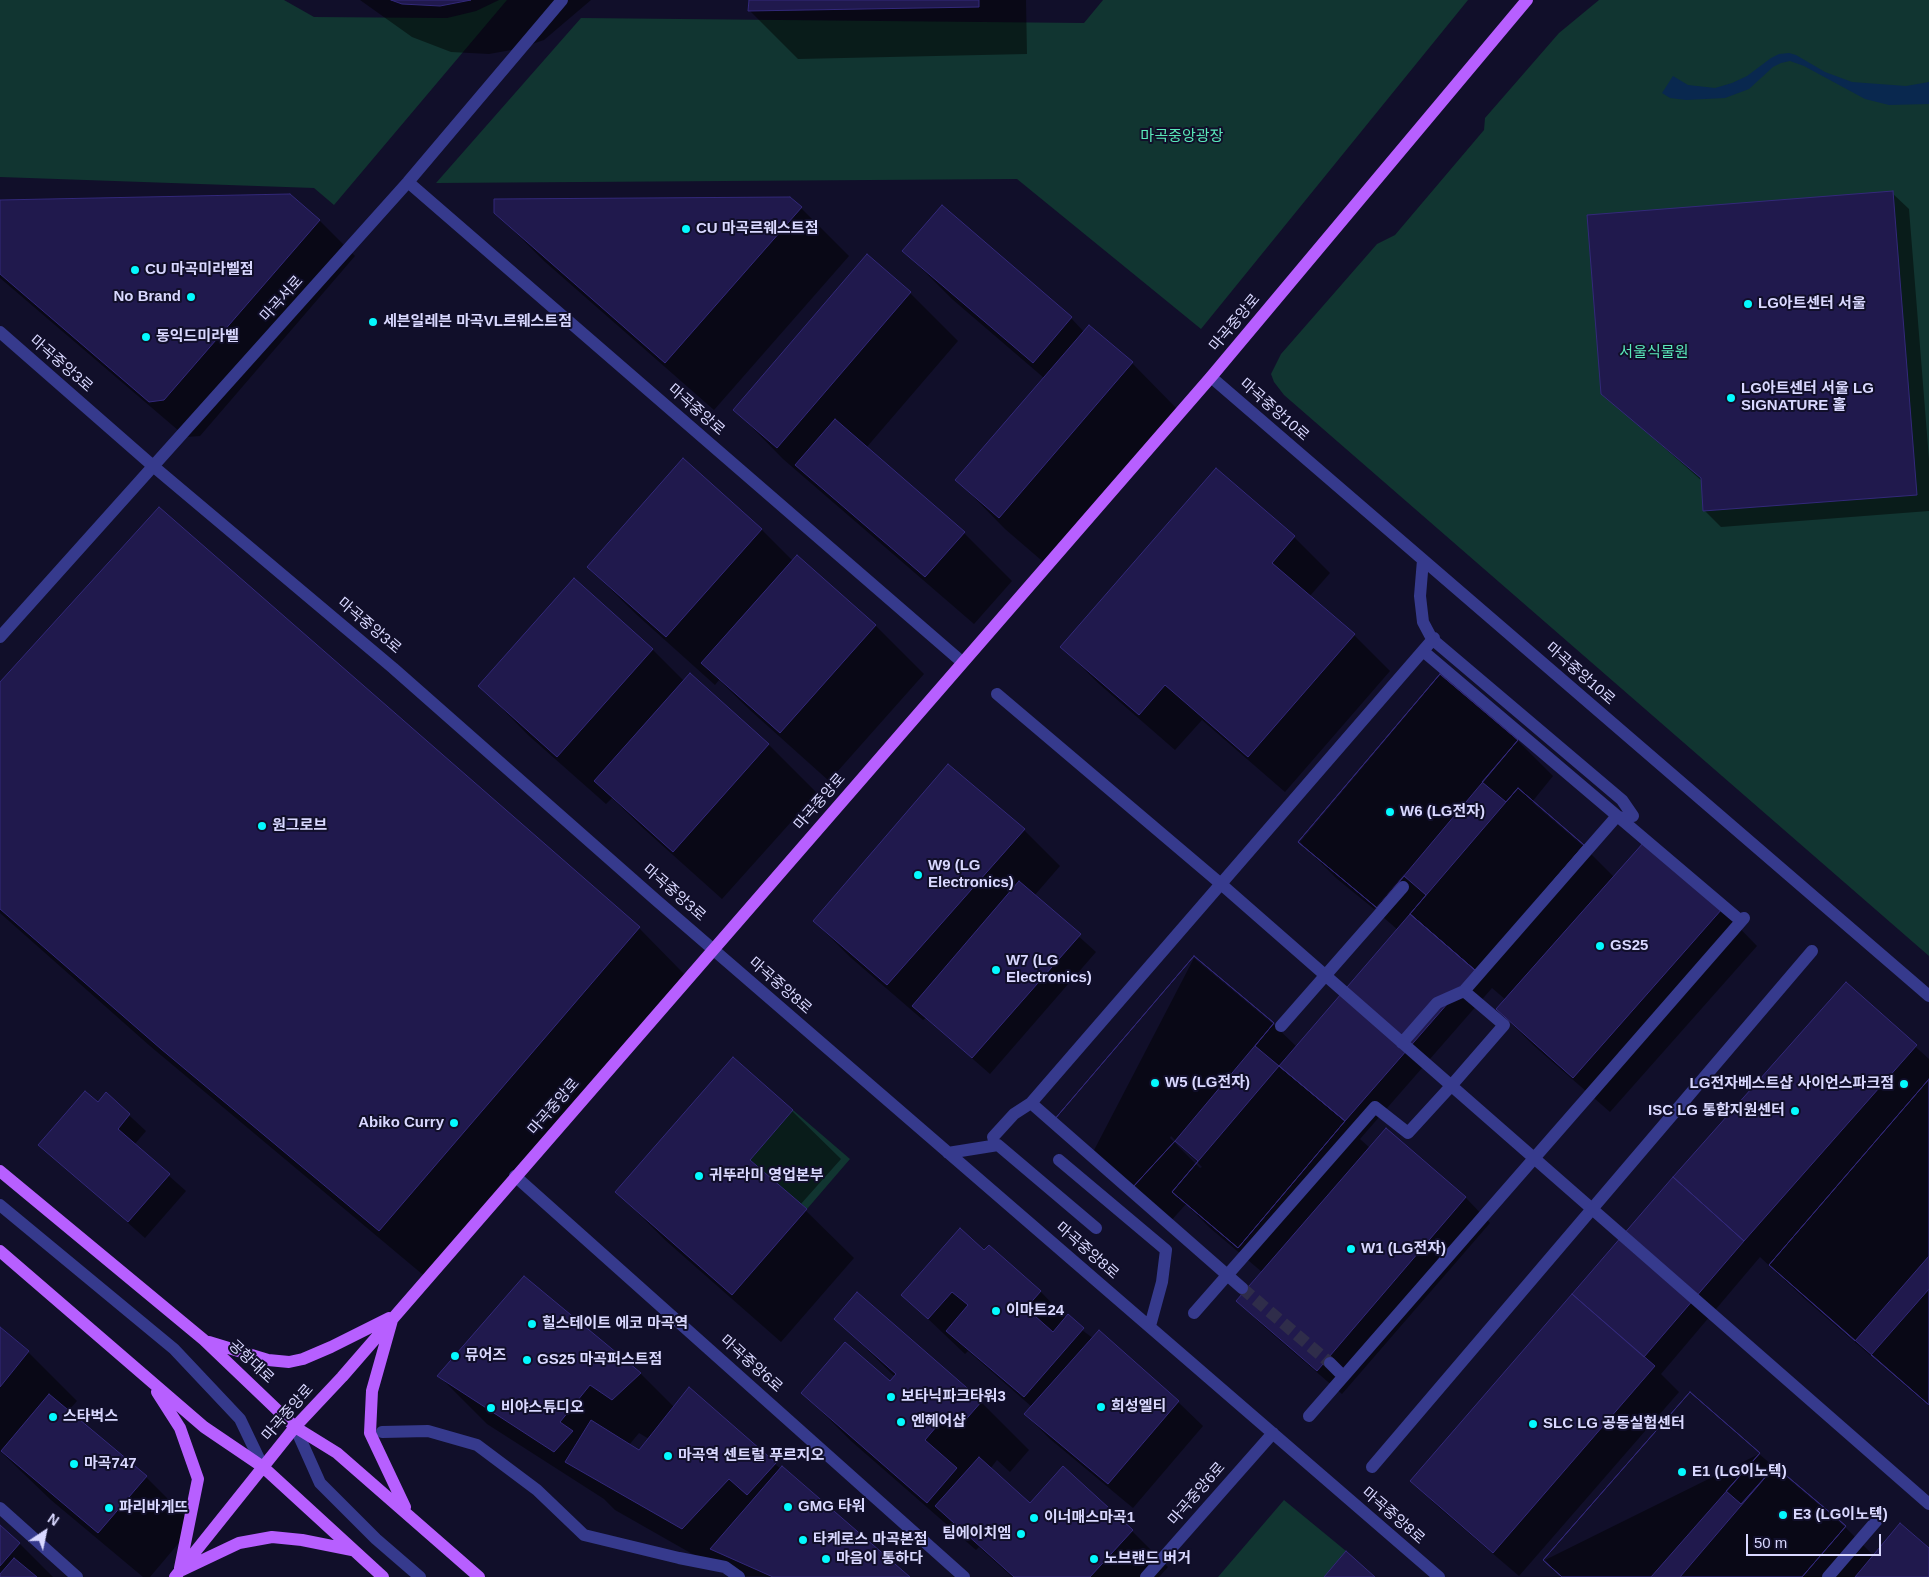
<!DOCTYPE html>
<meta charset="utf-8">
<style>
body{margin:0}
#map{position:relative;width:1929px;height:1577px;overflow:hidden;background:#110f2a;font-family:Helvetica,sans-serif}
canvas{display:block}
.north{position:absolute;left:20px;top:1507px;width:50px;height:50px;-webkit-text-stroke:4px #110f2a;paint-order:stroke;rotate:34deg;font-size:14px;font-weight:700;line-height:20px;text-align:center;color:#d9d8ff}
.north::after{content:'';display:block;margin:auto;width:18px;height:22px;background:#d9d8ff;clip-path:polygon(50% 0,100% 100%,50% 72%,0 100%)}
.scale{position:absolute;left:1746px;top:1534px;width:135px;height:22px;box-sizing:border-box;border:2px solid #d9d8ff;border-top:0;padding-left:6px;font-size:15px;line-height:18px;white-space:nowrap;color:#d9d8ff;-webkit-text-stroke:4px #110f2a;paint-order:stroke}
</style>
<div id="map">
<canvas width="1929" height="1577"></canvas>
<div class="north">N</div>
<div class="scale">50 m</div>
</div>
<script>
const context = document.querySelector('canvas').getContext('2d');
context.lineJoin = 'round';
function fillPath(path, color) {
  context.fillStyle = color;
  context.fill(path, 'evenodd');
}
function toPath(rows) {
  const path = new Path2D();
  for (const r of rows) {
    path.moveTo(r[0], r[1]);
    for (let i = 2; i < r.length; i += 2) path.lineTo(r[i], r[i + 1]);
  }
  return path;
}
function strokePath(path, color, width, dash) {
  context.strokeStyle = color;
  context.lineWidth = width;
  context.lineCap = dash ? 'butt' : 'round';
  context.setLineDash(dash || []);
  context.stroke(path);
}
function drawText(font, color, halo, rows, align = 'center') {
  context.font = font + ' Helvetica,"Noto Sans KR",sans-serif';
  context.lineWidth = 4;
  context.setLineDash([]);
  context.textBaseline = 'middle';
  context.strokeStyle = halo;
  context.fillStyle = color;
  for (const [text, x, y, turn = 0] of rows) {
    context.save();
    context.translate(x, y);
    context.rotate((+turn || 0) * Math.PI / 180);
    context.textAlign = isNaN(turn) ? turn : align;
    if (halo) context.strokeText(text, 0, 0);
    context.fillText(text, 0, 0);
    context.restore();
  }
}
fillPath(toPath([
 [0,0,284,0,314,17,447,18,476,11,499,0,507,0,334,205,314,188,0,177],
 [1103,0,1468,0,1201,329,1017,179,436,183,581,18,1084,23],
 [1599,0,1929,0,1929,956,1284,395,1274,382,1271,374,1281,354,1377,244,1395,235,1484,130,1485,118,1559,33],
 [793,1110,850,1159,807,1209,750,1160],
 [1284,1500,1346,1551,1375,1577,1218,1577]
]), '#113531');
fillPath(toPath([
 [1789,53,1796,55,1825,72,1852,82,1906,86,1929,82,1929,104,1889,105,1865,99,1804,66,1790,61,1781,63,1773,67,1749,89,1725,98,1686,100,1670,98,1662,93,1673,76,1688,85,1715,88,1732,83,1747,76,1771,58,1779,54]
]), '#09284f');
fillPath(toPath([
 [360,0,591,0,544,40,517,49,489,54,451,52,412,37],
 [750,0,1026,0,1027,54,798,59,749,10],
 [1892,193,1909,209,1929,459,1929,511,1721,527,1705,511,1702,481,1602,393],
 [0,201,319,220,355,256,200,436,186,437,0,278],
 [801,208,849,256,714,410,544,261,495,212],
 [904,251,1071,318,1084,332,1132,363,1180,412,1048,566,1005,529,957,480,1044,378,952,299],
 [910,293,958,341,866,448,964,533,1012,581,974,624,783,459,735,410],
 [683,460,762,530,793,561,797,556,876,626,924,674,829,781,751,711,719,680,715,685,637,615,588,567],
 [1217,469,1294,537,1330,573,1309,597,1354,635,1390,671,1285,792,1202,720,1175,750,1098,683,1062,647],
 [574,580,653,650,684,681,769,745,817,793,722,899,644,829,612,798,606,804,528,735,480,686],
 [1440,675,1518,741,1553,776,1532,802,1583,846,1614,877,1722,910,1757,946,1610,1112,1533,1045,1497,1009,1506,1000,1492,988,1360,1139,1370,1148,1386,1130,1466,1198,1490,1223,1342,1394,1262,1325,1238,1301,1262,1272,1210,1228,1186,1204,1170,1222,1091,1156,1194,958,1273,1024,1297,1047,1398,930,1376,911,1405,876,1404,874,1374,909,1336,878,1300,842],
 [1171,1136,1202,1167,1200,1168,1170,1138],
 [0,683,639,928,687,977,428,1279,150,1046,0,913],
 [948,766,1024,830,1060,866,1034,896,1096,952,990,1074,926,1018,923,1020,850,957,814,921],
 [1846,984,1929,1059,1929,1406,1807,1301,1760,1257,1661,1374,1679,1392,1519,1576,1436,1505,1412,1481],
 [106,1094,146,1131,134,1145,186,1191,145,1238,40,1145,98,1103],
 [792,1111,841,1159,800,1205,854,1258,781,1342,665,1240,617,1192],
 [984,1252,1040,1291,1066,1318,1178,1402,1203,1426,1133,1508,1050,1439,1025,1414,1032,1407,968,1351,965,1354,903,1295],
 [525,1278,641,1374,674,1407,775,1464,908,1577,731,1576,615,1510,604,1499,487,1424,439,1376],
 [639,1433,649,1439,639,1451,629,1445],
 [836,1319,981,1402,1029,1450,1010,1472,997,1460,990,1469,1030,1505,1132,1531,1168,1567,1159,1577,1012,1577,979,1547,976,1550,851,1441,803,1393,890,1383,895,1377],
 [0,1329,28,1352,77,1401,68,1411,146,1477,194,1525,150,1577,143,1577,51,1500,0,1451],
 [1759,1454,1845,1527,1874,1556,1929,1549,1929,1577,1561,1577,1545,1560],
 [0,1527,20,1544,53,1577,0,1577]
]), '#0007');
const building = toPath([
 [391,0,471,0,440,6,402,4,391,0],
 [749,0,979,0,979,7,748,11,749,0],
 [1893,191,1917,495,1703,511,1701,478,1601,394,1587,215,1893,191],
 [290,194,320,220,164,400,149,402,0,274,0,200,290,194],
 [790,197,802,207,665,363,494,213,494,199,790,197],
 [942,205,1072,317,1033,363,902,251,942,205],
 [867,254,911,292,777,448,733,410,867,254],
 [1089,325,1133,362,999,518,955,480,1089,325],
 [835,419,965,532,925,577,795,465,835,419],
 [683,458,762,529,666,637,587,567,683,458],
 [1216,468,1295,536,1272,563,1355,634,1248,757,1165,685,1139,715,1060,647,1216,468],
 [159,507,640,927,379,1231,161,1049,0,909,0,682,159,507],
 [797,555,876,625,780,733,701,663,797,555],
 [574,578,653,649,557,757,478,686,574,578],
 [690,673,769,744,673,852,594,781,690,673],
 [1440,674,1518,740,1377,908,1298,842,1440,674],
 [1440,674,1518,740,1482,782,1506,802,1518,788,1584,845,1476,971,1410,914,1426,895,1404,876,1377,908,1298,842,1440,674],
 [948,764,1025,829,887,985,813,921,948,764],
 [1518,788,1584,845,1476,971,1410,914,1518,788],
 [1644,842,1722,909,1573,1078,1496,1009,1644,842],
 [1019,881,1081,934,972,1058,912,1006,1019,881],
 [1410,914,1476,971,1345,1121,1279,1066,1410,914],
 [1194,956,1274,1023,1255,1046,1345,1121,1238,1248,1172,1192,1198,1161,1175,1141,1133,1187,1054,1120,1194,956],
 [1194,956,1274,1023,1175,1141,1133,1187,1054,1120,1194,956],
 [1846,982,1917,1045,1744,1241,1673,1177,1846,982],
 [733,1057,793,1110,750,1160,807,1209,732,1295,615,1192,733,1057],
 [1279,1066,1345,1121,1238,1248,1172,1192,1279,1066],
 [1929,1079,1929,1256,1855,1341,1769,1265,1929,1079],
 [1929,1079,1929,1405,1769,1265,1929,1079],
 [85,1091,98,1102,106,1092,130,1114,118,1129,170,1174,128,1222,38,1145,85,1091],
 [1386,1128,1466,1197,1317,1371,1236,1301,1386,1128],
 [1673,1177,1744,1241,1644,1357,1572,1294,1673,1177],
 [960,1228,984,1250,989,1245,1041,1291,1026,1308,1053,1332,1068,1314,1084,1328,1024,1397,946,1331,968,1305,952,1292,928,1319,901,1295,960,1228],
 [524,1276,641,1373,612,1400,590,1385,560,1422,573,1431,554,1452,437,1376,524,1276],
 [1929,1289,1929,1405,1871,1355,1929,1289],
 [857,1292,982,1401,961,1425,948,1413,925,1440,957,1468,927,1503,801,1393,845,1342,890,1381,896,1374,834,1319,857,1292],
 [1572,1294,1655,1366,1493,1553,1410,1481,1572,1294],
 [0,1327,29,1351,0,1387,0,1327],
 [1099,1330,1179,1401,1108,1484,1024,1414,1099,1330],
 [689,1387,776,1463,747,1495,729,1479,682,1529,565,1462,591,1420,639,1450,689,1387],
 [1690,1392,1760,1453,1651,1577,1562,1577,1543,1560,1690,1392],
 [1690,1392,1760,1453,1726,1491,1741,1504,1775,1466,1846,1526,1802,1577,1562,1577,1543,1560,1690,1392],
 [49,1394,147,1476,98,1533,1,1451,49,1394],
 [979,1457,1030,1503,1063,1466,1133,1530,1090,1577,1014,1577,935,1506,979,1457],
 [782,1466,910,1577,773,1577,710,1549,782,1466],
 [1775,1466,1846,1526,1802,1577,1680,1577,1775,1466],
 [1900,1523,1929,1548,1929,1577,1855,1577,1900,1523],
 [0,1525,20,1543,0,1566,0,1525],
 [1346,1551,1375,1577,1324,1577,1346,1551],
 [14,1558,37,1577,0,1577,0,1574,14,1558]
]);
fillPath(building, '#20194d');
strokePath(building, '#33297a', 1);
strokePath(toPath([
 [1242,1288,1330,1363]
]), '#2f2d4a', 12, [12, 6]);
strokePath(toPath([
 [408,182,962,662],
 [0,332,153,466,393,668,656,900,1439,1577],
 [1211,377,1929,996],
 [1423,560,1420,596,1423,622,1432,639,1622,800,1633,816],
 [0,637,408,182,562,0],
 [1423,651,1741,921],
 [997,694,1221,884,1929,1504],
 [1281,1026,1403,887],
 [1402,1043,1437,1003,1464,991],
 [1031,1103,1242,1288],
 [993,1137,1014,1114,1031,1103,1434,638],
 [948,1153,998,1145,1096,1228],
 [1059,1160,1166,1250,1162,1282,1150,1326],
 [515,1176,964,1577],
 [0,1205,174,1349,240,1419,263,1467],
 [1194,1313,1375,1107,1408,1133,1451,1086,1504,1025,1464,991,1617,816,1622,818],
 [1330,1363,1343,1376],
 [1309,1416,1744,918],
 [295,1427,320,1483,376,1539,420,1577],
 [382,1432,428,1431,477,1445,537,1490,584,1535,679,1558,725,1567,739,1577],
 [1372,1467,1812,951],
 [0,1508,77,1577],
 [1146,1577,1273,1433],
 [1828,1577,1878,1519]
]), '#363a8d', 12);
strokePath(toPath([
 [0,1171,204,1340,295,1427,337,1453,479,1577],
 [0,1251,204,1427,263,1467,383,1577],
 [392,1320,372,1391,370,1433,405,1507],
 [209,1342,268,1360,289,1362,303,1359,331,1347,389,1318],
 [157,1392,180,1428,198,1479,180,1568],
 [182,1570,239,1543,272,1537,302,1540,352,1550],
 [175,1577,295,1427,342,1377,1211,377,1527,0]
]), '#b75fff', 12);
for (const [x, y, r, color] of [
 [686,229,5,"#04faff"],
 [135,270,5,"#04faff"],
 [191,297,5,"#04faff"],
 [1748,304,5,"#04faff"],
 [373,322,5,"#04faff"],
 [146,337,5,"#04faff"],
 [1731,398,5,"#04faff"],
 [1390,812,5,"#04faff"],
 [262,826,5,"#04faff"],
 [918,875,5,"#04faff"],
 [1600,946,5,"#04faff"],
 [996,970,5,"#04faff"],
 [1155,1083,5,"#04faff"],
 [1904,1084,5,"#04faff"],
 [1795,1111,5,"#04faff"],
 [454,1123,5,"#04faff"],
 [699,1176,5,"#04faff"],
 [1351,1249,5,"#04faff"],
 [996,1311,5,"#04faff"],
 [532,1324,5,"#04faff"],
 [455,1356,5,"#04faff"],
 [527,1360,5,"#04faff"],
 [891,1397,5,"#04faff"],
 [1101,1407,5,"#04faff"],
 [491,1408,5,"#04faff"],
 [53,1417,5,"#04faff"],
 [901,1422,5,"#04faff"],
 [1533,1424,5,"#04faff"],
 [668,1456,5,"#04faff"],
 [74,1464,5,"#04faff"],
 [1682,1472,5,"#04faff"],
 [788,1507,5,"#04faff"],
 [109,1508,5,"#04faff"],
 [1783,1515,5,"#04faff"],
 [1034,1518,5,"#04faff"],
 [1021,1534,5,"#04faff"],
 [803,1540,5,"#04faff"],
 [826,1559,5,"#04faff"],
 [1094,1559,5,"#04faff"]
]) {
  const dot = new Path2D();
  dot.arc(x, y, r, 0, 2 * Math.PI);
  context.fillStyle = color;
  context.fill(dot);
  strokePath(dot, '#110f2a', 2);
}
drawText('15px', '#5ae9ba', '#110f2a', [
 ["마곡중앙광장",1182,137],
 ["서울식물원",1654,353]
]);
drawText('bold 15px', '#d9d8ff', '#110f2a', [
 ["CU 마곡르웨스트점",696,229],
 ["CU 마곡미라벨점",145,270],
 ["No Brand",181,297,"right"],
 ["LG아트센터 서울",1758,304],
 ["세븐일레븐 마곡VL르웨스트점",383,322],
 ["동익드미라벨",156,337],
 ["LG아트센터 서울 LG",1741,389],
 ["SIGNATURE 홀",1741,406],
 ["W6 (LG전자)",1400,812],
 ["원그로브",272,826],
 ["W9 (LG",928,866],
 ["Electronics)",928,883],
 ["GS25",1610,946],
 ["W7 (LG",1006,961],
 ["Electronics)",1006,978],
 ["W5 (LG전자)",1165,1083],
 ["LG전자베스트샵 사이언스파크점",1894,1084,"right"],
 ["ISC LG 통합지원센터",1785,1111,"right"],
 ["Abiko Curry",444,1123,"right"],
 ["귀뚜라미 영업본부",709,1176],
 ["W1 (LG전자)",1361,1249],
 ["이마트24",1006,1311],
 ["힐스테이트 에코 마곡역",542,1324],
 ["뮤어즈",465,1356],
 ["GS25 마곡퍼스트점",537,1360],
 ["보타닉파크타워3",901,1397],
 ["희성엘티",1111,1407],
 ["비야스튜디오",501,1408],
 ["스타벅스",63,1417],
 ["엔헤어샵",911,1422],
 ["SLC LG 공동실험센터",1543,1424],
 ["마곡역 센트럴 푸르지오",678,1456],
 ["마곡747",84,1464],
 ["E1 (LG이노텍)",1692,1472],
 ["GMG 타워",798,1507],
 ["파리바게뜨",119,1508],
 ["E3 (LG이노텍)",1793,1515],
 ["이너매스마곡1",1044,1518],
 ["팀에이치엠",1011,1534,"right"],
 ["타케로스 마곡본점",813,1540],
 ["마음이 통하다",836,1559],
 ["노브랜드 버거",1104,1559]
], 'left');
drawText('15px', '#d9d8ff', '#110f2a', [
 ["마곡서로",282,299,-48],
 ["마곡중앙로",1235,323,-50],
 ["마곡중앙3로",61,364,41],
 ["마곡중앙로",696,410,41],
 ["마곡중앙10로",1274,410,41],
 ["마곡중앙3로",369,626,40],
 ["마곡중앙10로",1580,674,41],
 ["마곡중앙로",820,802,-49],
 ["마곡중앙3로",674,893,41],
 ["마곡중앙8로",780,986,41],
 ["마곡중앙로",554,1107,-49],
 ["마곡중앙8로",1087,1251,41],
 ["공항대로",251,1362,43],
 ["마곡중앙6로",751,1364,42],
 ["마곡중앙로",288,1413,-49],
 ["마곡중앙6로",1197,1494,-49],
 ["마곡중앙8로",1393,1516,41]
]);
</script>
